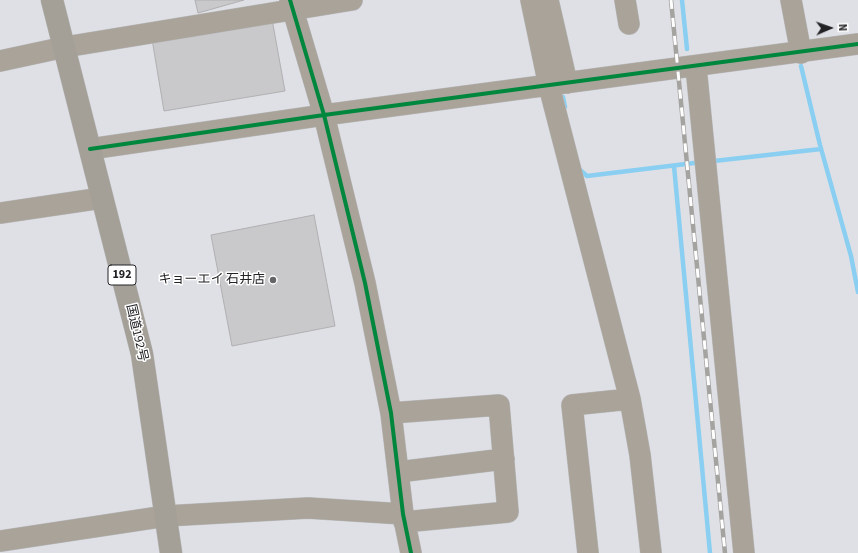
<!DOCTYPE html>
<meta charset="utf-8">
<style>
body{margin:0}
#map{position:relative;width:858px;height:553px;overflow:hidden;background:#dfe0e5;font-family:"Source Sans 3",sans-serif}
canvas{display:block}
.north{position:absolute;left:810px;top:8px;width:40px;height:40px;-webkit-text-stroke:3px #fff;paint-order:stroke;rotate:88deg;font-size:11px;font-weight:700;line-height:16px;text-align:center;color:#232326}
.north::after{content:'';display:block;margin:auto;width:14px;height:18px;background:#232326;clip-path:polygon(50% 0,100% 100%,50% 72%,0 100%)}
</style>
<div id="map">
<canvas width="858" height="553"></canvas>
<div class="north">N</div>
</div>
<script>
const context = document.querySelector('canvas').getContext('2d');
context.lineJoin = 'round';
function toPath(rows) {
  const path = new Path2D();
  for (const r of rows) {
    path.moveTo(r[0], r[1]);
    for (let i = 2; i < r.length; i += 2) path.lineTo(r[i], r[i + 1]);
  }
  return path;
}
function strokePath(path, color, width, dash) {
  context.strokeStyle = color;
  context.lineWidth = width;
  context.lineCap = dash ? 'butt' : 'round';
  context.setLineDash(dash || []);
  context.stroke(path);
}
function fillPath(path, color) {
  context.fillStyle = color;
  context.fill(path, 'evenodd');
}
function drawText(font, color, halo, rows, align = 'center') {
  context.font = font + ' "Source Sans 3","Noto Sans JP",sans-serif';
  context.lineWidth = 3;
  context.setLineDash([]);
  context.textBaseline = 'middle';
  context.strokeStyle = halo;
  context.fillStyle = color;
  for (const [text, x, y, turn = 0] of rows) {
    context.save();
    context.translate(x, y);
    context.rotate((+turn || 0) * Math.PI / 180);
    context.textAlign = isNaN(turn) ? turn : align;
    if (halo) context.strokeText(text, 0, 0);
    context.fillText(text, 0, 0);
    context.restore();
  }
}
strokePath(toPath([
 [682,0,687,49],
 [801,66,820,145,851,256,858,292],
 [563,97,565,107],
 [714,161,821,149],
 [674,166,710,553],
 [579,169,587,176,694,163]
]), '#8acff1', 4.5);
const building = toPath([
 [195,0,244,0,198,13,195,0],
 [272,19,285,91,164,111,152,39,272,19],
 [314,215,335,326,232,346,211,235,314,215]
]);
fillPath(building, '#c9c8ca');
strokePath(building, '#b0afb1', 1);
const minor = toPath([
 [290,0,324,115,365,283,391,413,403,514,411,553],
 [531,0,549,86,630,399,640,455,651,553],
 [548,0,567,83],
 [625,0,629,24],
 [791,0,801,53],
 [0,61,65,47,352,0],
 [696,67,744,553],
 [90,149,324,115,858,44],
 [0,213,102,198],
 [391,413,499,405,508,512,404,522],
 [398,472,504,459],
 [0,541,166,516,308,508,403,514],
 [588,553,572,405,630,399]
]);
const highway = toPath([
 [52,0,142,354,171,553]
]);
strokePath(minor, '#babbbe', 22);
strokePath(highway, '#babbbe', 23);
strokePath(minor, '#a9a39a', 21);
strokePath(highway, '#a4a098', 22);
const rail = toPath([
 [671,0,725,553]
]);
strokePath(rail, '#a4a3a0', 4.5);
strokePath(rail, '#fff', 3, [9]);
strokePath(toPath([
 [290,0,324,115,365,283,391,413,403,514,411,553],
 [90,149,324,115,858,44]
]), '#00873e', 4);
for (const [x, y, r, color] of [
 [273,280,4,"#656569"]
]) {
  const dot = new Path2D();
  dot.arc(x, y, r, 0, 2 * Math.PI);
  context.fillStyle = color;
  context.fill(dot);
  strokePath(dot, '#fff', 1.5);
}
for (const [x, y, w] of [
 [122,275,28]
]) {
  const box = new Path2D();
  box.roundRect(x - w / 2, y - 10, w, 20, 3);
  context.fillStyle = '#fff';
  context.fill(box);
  strokePath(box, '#232326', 1);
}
drawText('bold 12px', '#232326', null, [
 ["192",122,275]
]);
drawText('13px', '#232326', '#fff', [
 ["キョーエイ 石井店",265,280]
], 'right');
drawText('13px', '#232326', '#fff', [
 ["国道192号",136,333,77]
]);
</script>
